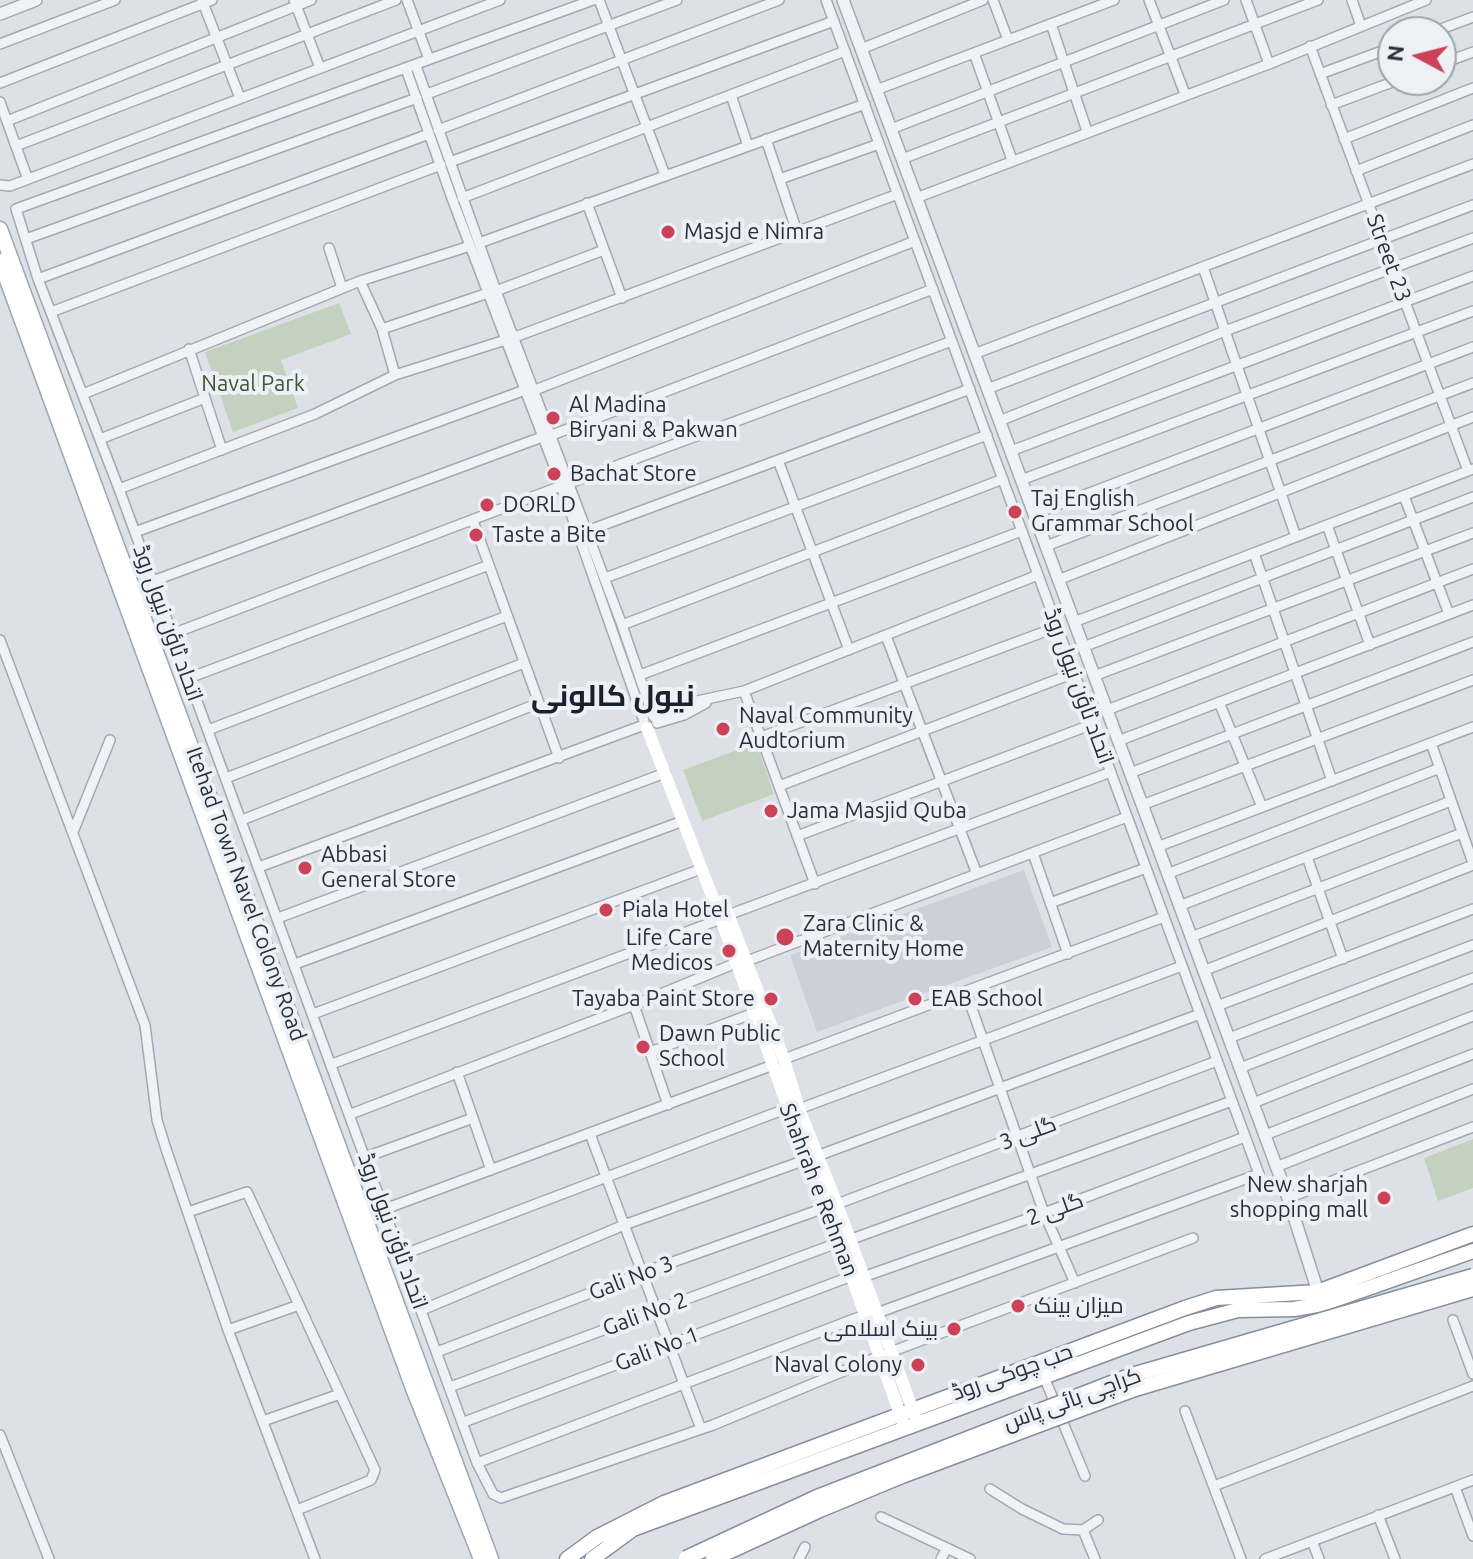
<!DOCTYPE html>
<meta charset="utf-8">
<style>
body{margin:0}
#map{position:relative;width:1473px;height:1559px;overflow:hidden;background:#dde1e7;font-family:Ubuntu,sans-serif}
canvas{display:block}
.north{position:absolute;left:1377px;top:16px;width:80px;height:80px;box-sizing:border-box;background:#edf0f5;border:2px solid #9ea3ac;border-radius:50%;rotate:277deg;font-size:22px;font-weight:700;line-height:32px;text-align:center;color:#27303e}
.north::after{content:'';display:block;margin:auto;width:28px;height:36px;background:#cc4259;clip-path:polygon(50% 0,100% 100%,50% 72%,0 100%)}
</style>
<div id="map">
<canvas width="1473" height="1559"></canvas>
<div class="north">N</div>
</div>
<script>
const context = document.querySelector('canvas').getContext('2d');
context.lineJoin = 'round';
function fillPath(path, color) {
  context.fillStyle = color;
  context.fill(path, 'evenodd');
}
function toPath(rows) {
  const path = new Path2D();
  for (const r of rows) {
    path.moveTo(r[0], r[1]);
    for (let i = 2; i < r.length; i += 2) path.lineTo(r[i], r[i + 1]);
  }
  return path;
}
function strokePath(path, color, width, dash) {
  context.strokeStyle = color;
  context.lineWidth = width;
  context.lineCap = dash ? 'butt' : 'round';
  context.setLineDash(dash || []);
  context.stroke(path);
}
function drawText(font, color, halo, rows, align = 'center') {
  context.font = font + ' Ubuntu,Cairo,sans-serif';
  context.lineWidth = 8;
  context.setLineDash([]);
  context.textBaseline = 'middle';
  context.strokeStyle = halo;
  context.fillStyle = color;
  for (const [text, x, y, turn = 0] of rows) {
    context.save();
    context.translate(x, y);
    context.rotate((+turn || 0) * Math.PI / 180);
    context.textAlign = isNaN(turn) ? turn : align;
    if (halo) context.strokeText(text, 0, 0);
    context.fillText(text, 0, 0);
    context.restore();
  }
}
fillPath(toPath([
 [1024,870,1052,947,817,1032,790,955]
]), '#cbd0d9');
fillPath(toPath([
 [339,303,351,334,281,360,298,408,233,432,205,352],
 [756,743,774,794,702,821,683,770],
 [1473,1139,1473,1188,1438,1201,1424,1158]
]), '#c4d1bf');
const minor = toPath([
 [202,0,240,98],
 [294,0,320,68],
 [407,0,429,59],
 [593,0,16,209,38,279,119,489,477,1463,493,1494,501,1498,713,1425,880,1356,1193,1238],
 [599,0,665,175],
 [826,0,1259,1174,877,1313],
 [993,0,1008,40],
 [1149,0,1185,94],
 [1246,0,1269,64],
 [1352,0,1361,26],
 [1051,24,1087,131],
 [1433,32,1473,17],
 [0,44,115,0],
 [1310,46,1468,471],
 [861,49,983,0],
 [974,53,1012,160],
 [1441,64,1473,52],
 [416,66,496,291,622,625,653,716],
 [406,69,453,201,556,471,644,721],
 [1320,74,1393,47],
 [0,83,212,0],
 [876,90,1114,0],
 [427,94,677,0],
 [731,95,748,146],
 [0,102,27,177],
 [1331,105,1398,80],
 [7,121,311,0],
 [891,129,1224,0],
 [438,130,779,0],
 [766,139,797,232],
 [1344,139,1473,88],
 [16,146,396,0],
 [902,159,1318,0],
 [450,162,834,21],
 [1356,171,1473,125],
 [780,179,879,144],
 [0,185,10,186,500,0],
 [462,198,845,51],
 [916,198,1269,64,1426,0],
 [587,203,622,298],
 [26,239,417,98],
 [479,243,865,104],
 [329,248,342,288],
 [1203,267,1296,537],
 [38,279,429,134],
 [360,281,382,329,395,375],
 [496,291,604,250],
 [51,312,441,165],
 [382,329,488,293],
 [189,349,222,450],
 [974,354,1473,164],
 [987,389,1473,205],
 [535,390,915,241],
 [83,394,360,281,470,246],
 [999,421,1225,331,1473,238],
 [552,435,933,289],
 [100,439,205,398],
 [1011,451,1473,276],
 [778,460,849,650],
 [1021,480,1473,311],
 [570,483,952,341],
 [119,489,315,414,395,375,515,337,898,194],
 [1404,496,1449,614],
 [1034,514,1473,347],
 [473,521,559,758],
 [1327,525,1370,645],
 [587,531,970,389],
 [135,532,525,390],
 [1046,546,1473,383],
 [1254,553,1332,781],
 [605,578,987,435],
 [1058,580,1473,417],
 [153,581,542,437],
 [1074,622,1473,469],
 [622,625,1003,479],
 [172,634,561,486],
 [886,636,977,874],
 [0,640,145,1025,157,1120,166,1149,228,1330,315,1559],
 [1083,647,1473,497],
 [640,675,1022,531],
 [1094,676,1473,533],
 [189,678,489,565],
 [744,691,815,884],
 [1219,702,1262,807],
 [1107,710,1473,569],
 [655,718,683,704,744,691,1038,575],
 [657,723,684,715,706,703],
 [208,730,507,616],
 [761,737,1057,627],
 [1118,741,1473,605],
 [1431,743,1473,863],
 [1130,773,1473,642],
 [226,778,524,663],
 [779,786,1074,673],
 [1142,805,1473,680],
 [242,820,539,703],
 [73,832,110,740],
 [797,836,1093,724],
 [1157,847,1473,727],
 [1033,853,1068,954],
 [1307,857,1343,959],
 [259,867,644,725],
 [1167,874,1440,768],
 [1050,903,1146,868],
 [1179,906,1451,801],
 [728,915,1111,772],
 [278,918,665,773],
 [1191,937,1462,833],
 [747,961,1127,817],
 [295,964,683,821],
 [1203,971,1473,865],
 [966,992,1044,1213,1075,1283],
 [634,1005,668,1105],
 [1217,1006,1473,909],
 [313,1014,701,869],
 [1229,1038,1473,945],
 [650,1052,754,1013],
 [784,1059,1164,917],
 [332,1064,721,919],
 [1240,1068,1473,978],
 [457,1072,491,1170],
 [1253,1103,1473,1016],
 [799,1109,1182,966],
 [351,1114,634,1005,736,963],
 [590,1134,701,1429],
 [1265,1135,1473,1054],
 [817,1156,1200,1014],
 [366,1157,473,1118],
 [1276,1167,1473,1089],
 [1288,1198,1473,1127],
 [837,1204,1217,1061],
 [385,1209,773,1065],
 [188,1212,247,1192,375,1470,371,1480,297,1510],
 [849,1240,1232,1101],
 [402,1255,788,1108],
 [863,1277,1044,1213,1245,1137],
 [422,1310,624,1225,808,1159],
 [1453,1320,1473,1374],
 [228,1330,299,1305],
 [437,1352,642,1273,827,1207],
 [1042,1372,1085,1476],
 [450,1387,840,1242],
 [1185,1411,1241,1559],
 [263,1421,340,1394],
 [464,1422,852,1276],
 [0,1435,49,1559],
 [477,1463,867,1314],
 [1214,1486,1473,1386],
 [1455,1487,1473,1536],
 [990,1489,1022,1509,1063,1529,1083,1530,1098,1520],
 [1378,1515,1395,1559],
 [881,1517,970,1559],
 [1083,1530,1095,1559],
 [1312,1541,1319,1559],
 [799,1559,805,1547],
 [941,1559,947,1548],
 [1265,1559,1473,1480]
]);
const tertiary = toPath([
 [843,0,1240,1068,1288,1198,1320,1298],
 [0,14,36,0]
]);
const primary = toPath([
 [0,229,491,1559],
 [0,261,414,1391,481,1559]
]);
const trunk = toPath([
 [567,1559,597,1537,664,1503,1185,1308,1216,1298,1317,1292,1473,1234],
 [592,1559,633,1529,1189,1323,1238,1310,1294,1309,1323,1304,1473,1251]
]);
strokePath(minor, '#a3a8b1', 12);
strokePath(tertiary, '#a3a8b1', 14);
strokePath(primary, '#9da6b3', 17);
strokePath(trunk, '#858f9d', 17);
strokePath(minor, '#f0f2f5', 9);
strokePath(tertiary, '#f0f2f5', 11);
strokePath(toPath([
 [647,728,721,919,788,1108,827,1207,902,1420],
 [723,901,784,1059,799,1109,837,1204,915,1416]
]), '#fff', 12);
strokePath(primary, '#fff', 14);
strokePath(trunk, '#fff', 14);
const trunkBridge = toPath([
 [686,1558,817,1497,1132,1375,1473,1276],
 [713,1559,820,1510,902,1476,1135,1389,1473,1289]
]);
strokePath(trunkBridge, '#858f9d', 17, []);
strokePath(trunkBridge, '#fff', 14);
for (const [x, y, r, color] of [
 [668,232,8,"#cc4259"],
 [553,418,8,"#cc4259"],
 [554,474,8,"#cc4259"],
 [487,505,8,"#cc4259"],
 [1015,512,8,"#cc4259"],
 [476,535,8,"#cc4259"],
 [723,729,8,"#cc4259"],
 [771,811,8,"#cc4259"],
 [305,868,8,"#cc4259"],
 [606,910,8,"#cc4259"],
 [785,937,10,"#cc4259"],
 [729,951,8,"#cc4259"],
 [771,999,8,"#cc4259"],
 [915,999,8,"#cc4259"],
 [643,1047,8,"#cc4259"],
 [1384,1198,8,"#cc4259"],
 [1018,1306,8,"#cc4259"],
 [954,1329,8,"#cc4259"],
 [918,1365,8,"#cc4259"]
]) {
  const dot = new Path2D();
  dot.arc(x, y, r, 0, 2 * Math.PI);
  context.fillStyle = color;
  context.fill(dot);
  strokePath(dot, '#edf0f5', 3);
}
drawText('22px', '#27303e', '#edf0f5', [
 ["Masjd e Nimra",684,232],
 ["Al Madina",569,405],
 ["Biryani & Pakwan",569,430],
 ["Bachat Store",570,474],
 ["Taj English",1031,499],
 ["Grammar School",1031,524],
 ["DORLD",503,505],
 ["Taste a Bite",492,535],
 ["Naval Community",739,716],
 ["Audtorium",739,741],
 ["Jama Masjid Quba",787,811],
 ["Abbasi",321,855],
 ["General Store",321,880],
 ["Piala Hotel",622,910],
 ["Zara Clinic &",803,924],
 ["Maternity Home",803,949],
 ["Life Care",713,938,"right"],
 ["Medicos",713,963,"right"],
 ["Tayaba Paint Store",755,999,"right"],
 ["EAB School",931,999],
 ["Dawn Public",659,1034],
 ["School",659,1059],
 ["New sharjah",1368,1185,"right"],
 ["shopping mall",1368,1210,"right"],
 ["میزان بینک",1034,1306],
 ["بینک اسلامی",938,1329,"right"],
 ["Naval Colony",902,1365,"right"]
], 'left');
drawText('22px', '#27303e', '#edf0f5', [
 ["Street 23",1389,258,70],
 ["اتحاد ٹاؤن نیول روڈ",168,623,70],
 ["اتحاد ٹاؤن نیول روڈ",1079,686,70],
 ["Itehad Town Navel Colony Road",246,894,70],
 ["گلی 3",1028,1133,-21],
 ["Shahrah e Rehman",819,1190,69],
 ["گلی 2",1055,1209,-20],
 ["اتحاد ٹاؤن نیول روڈ",393,1231,70],
 ["Gali No 3",631,1278,-21],
 ["Gali No 2",645,1314,-20],
 ["Gali No 1",657,1349,-21],
 ["حب چوکی روڈ",1012,1372,-20],
 ["کراچی بائی پاس",1072,1399,-20]
]);
drawText('22px', '#3c5934', '#edf0f5', [
 ["Naval Park",253,384]
]);
drawText('bold 30px', '#19212e', '#edf0f5', [
 ["نیول کالونی",613,696]
]);
</script>
